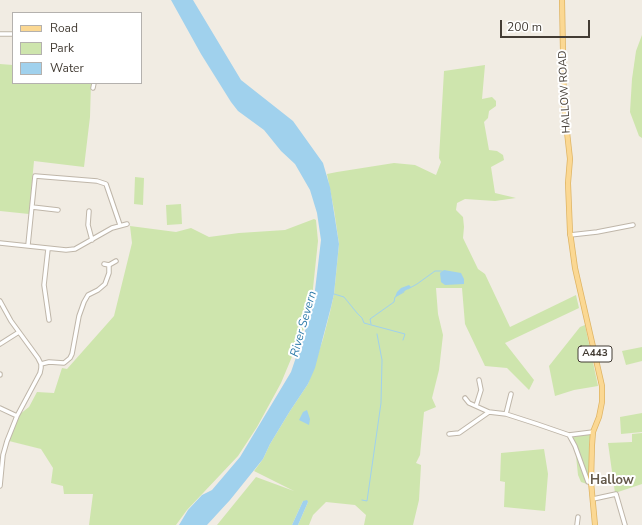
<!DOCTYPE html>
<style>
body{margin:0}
#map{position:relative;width:642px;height:525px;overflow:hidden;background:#f1ece3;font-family:"Nunito Sans",sans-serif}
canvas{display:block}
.legend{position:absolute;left:12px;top:12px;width:130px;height:72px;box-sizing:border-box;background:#fff;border:1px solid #b4b1ae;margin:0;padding:5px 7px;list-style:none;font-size:12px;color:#433c34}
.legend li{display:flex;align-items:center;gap:8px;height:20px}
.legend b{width:20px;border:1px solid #b4b1ae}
.scale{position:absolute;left:500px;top:20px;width:90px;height:18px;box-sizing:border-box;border:2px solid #433c34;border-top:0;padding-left:5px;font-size:12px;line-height:14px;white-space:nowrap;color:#433c34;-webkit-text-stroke:3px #fff;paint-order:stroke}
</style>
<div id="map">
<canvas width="642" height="525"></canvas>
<ul class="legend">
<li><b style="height:5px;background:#fbd893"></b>Road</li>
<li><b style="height:11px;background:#cee5ad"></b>Park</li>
<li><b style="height:11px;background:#a0d1ed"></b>Water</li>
</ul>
<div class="scale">200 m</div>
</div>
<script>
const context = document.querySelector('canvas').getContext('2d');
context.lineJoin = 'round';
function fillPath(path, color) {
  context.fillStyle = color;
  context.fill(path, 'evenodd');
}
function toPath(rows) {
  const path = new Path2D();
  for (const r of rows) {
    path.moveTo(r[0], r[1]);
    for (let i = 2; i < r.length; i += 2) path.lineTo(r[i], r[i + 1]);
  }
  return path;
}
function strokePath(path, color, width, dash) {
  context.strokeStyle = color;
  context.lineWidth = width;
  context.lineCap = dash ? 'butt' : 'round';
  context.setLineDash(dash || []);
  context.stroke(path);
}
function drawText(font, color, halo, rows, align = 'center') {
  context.font = font + ' "Nunito Sans",sans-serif';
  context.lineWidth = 4;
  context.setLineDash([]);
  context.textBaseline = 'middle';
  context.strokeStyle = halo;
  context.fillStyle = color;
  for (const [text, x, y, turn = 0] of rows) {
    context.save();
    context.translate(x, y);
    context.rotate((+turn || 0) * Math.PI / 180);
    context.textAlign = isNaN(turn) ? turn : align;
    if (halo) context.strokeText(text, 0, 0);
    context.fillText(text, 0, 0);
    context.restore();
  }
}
fillPath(toPath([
 [642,35,642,138,639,136,630,112,632,79,636,51],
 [0,64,13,65,13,83,91,83,90,117,84,167,34,161,29,214,0,211],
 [485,65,482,99,492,97,496,101,496,106,489,111,488,118,484,122,489,150,497,151,503,155,504,160,491,167,495,193,516,198,495,201,465,199,457,203,456,210,463,217,464,227,463,238,478,269,485,274,510,327,576,295,579,308,505,343,534,380,529,390,507,368,485,366,465,324,462,288,436,288,438,314,443,335,439,370,432,398,436,407,424,412,420,455,416,463,421,465,419,500,413,525,364,525,366,515,355,505,326,502,313,515,309,525,298,525,308,502,303,501,292,525,217,525,256,477,294,491,254,471,263,459,270,444,290,411,308,384,323,339,330,312,334,294,339,244,334,210,327,174,337,172,394,163,415,165,436,175,441,162,439,158,444,71],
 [135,177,144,178,143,205,134,204],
 [181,204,182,224,167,225,166,205],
 [314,219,316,220,318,241,311,307,306,323,281,383,257,427,238,456,187,510,176,525,89,525,93,494,64,494,63,486,51,483,53,468,41,449,9,441,20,414,29,407,37,392,54,393,62,368,67,369,114,316,132,243,130,226,176,232,191,228,209,237,239,233,285,230],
 [585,325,598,386,574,390,555,396,549,366,580,327],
 [642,347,642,361,626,365,622,351],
 [642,413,642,432,621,434,620,417],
 [591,433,589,443,589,479,587,484,581,482,578,475,575,446,569,435],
 [642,433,642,484,615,493,608,443,632,442,632,434],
 [544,449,548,474,545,511,504,507,505,482,500,481,501,453]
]), '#cee5ad');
fillPath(toPath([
 [171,0,193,0,241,80,293,121,323,163,330,187,339,244,334,294,331,307,315,368,308,384,290,411,270,444,263,459,230,500,207,525,179,525,188,510,202,495,212,490,240,457,291,372,313,307,321,240,317,213,310,190,295,164,281,151,264,130,238,111,231,102,201,54],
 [444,270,461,273,464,279,464,284,445,285,441,282,440,273],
 [409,285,411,287,395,297,397,292,401,288],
 [307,410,310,419,309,425,299,420,303,412],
 [307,500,308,502,298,525,292,525,303,501]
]), '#a0d1ed');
strokePath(toPath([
 [408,289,417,284,435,271,442,271],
 [334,294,344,297,357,313,362,318,364,323,405,334,403,340],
 [371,324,370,319,394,302,395,297,404,292],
 [362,500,367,501,381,403,382,360,377,334]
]), '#a0d1ed', 1);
const minor = toPath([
 [0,34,13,34],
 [93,88,94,83],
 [32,207,58,210],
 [89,211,88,225,92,240],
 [570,235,597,232,633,225],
 [0,243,66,250,75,249,112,228,127,224],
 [28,245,35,176,97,181,106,184,120,225],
 [48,249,44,285,49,320],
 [104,264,109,265,116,261],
 [0,301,11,321,38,358,41,364,41,368,40,373,17,416,7,441,3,455,0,486],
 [0,344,19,332],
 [41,364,49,362,64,363,70,358,72,354,79,316,84,302,88,295,98,290,105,284,109,273,109,265],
 [0,374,0,375],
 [465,398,469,403,489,412],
 [476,406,481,390,479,380],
 [0,408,17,416],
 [506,414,511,394],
 [449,434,459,433,489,412,506,414,537,424,569,435,593,432],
 [569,435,575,446,588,482,591,482],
 [593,499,616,494,625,525],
 [577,525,578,517]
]);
const major = toPath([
 [562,0,564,105,570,159,568,183,570,232,575,268,602,386,602,402,599,417,593,432,592,445,591,482,595,525]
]);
strokePath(minor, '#bfb6a9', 5.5);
strokePath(major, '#dfb463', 6);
strokePath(minor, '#fff', 3.5);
strokePath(major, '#fbd893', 4.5);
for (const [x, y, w] of [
 [595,354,34]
]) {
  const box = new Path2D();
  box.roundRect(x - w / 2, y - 8, w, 16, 3);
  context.fillStyle = '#fff';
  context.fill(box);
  strokePath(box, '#433c34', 1);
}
drawText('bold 10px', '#433c34', null, [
 ["A443",595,354]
]);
drawText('11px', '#433c34', '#fff', [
 ["HALLOW ROAD",565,92,-93]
]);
drawText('italic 12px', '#317daa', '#fff', [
 ["River Severn",304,324,-74]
]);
drawText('bold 13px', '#655a4b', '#fff', [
 ["Hallow",612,481]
]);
</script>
